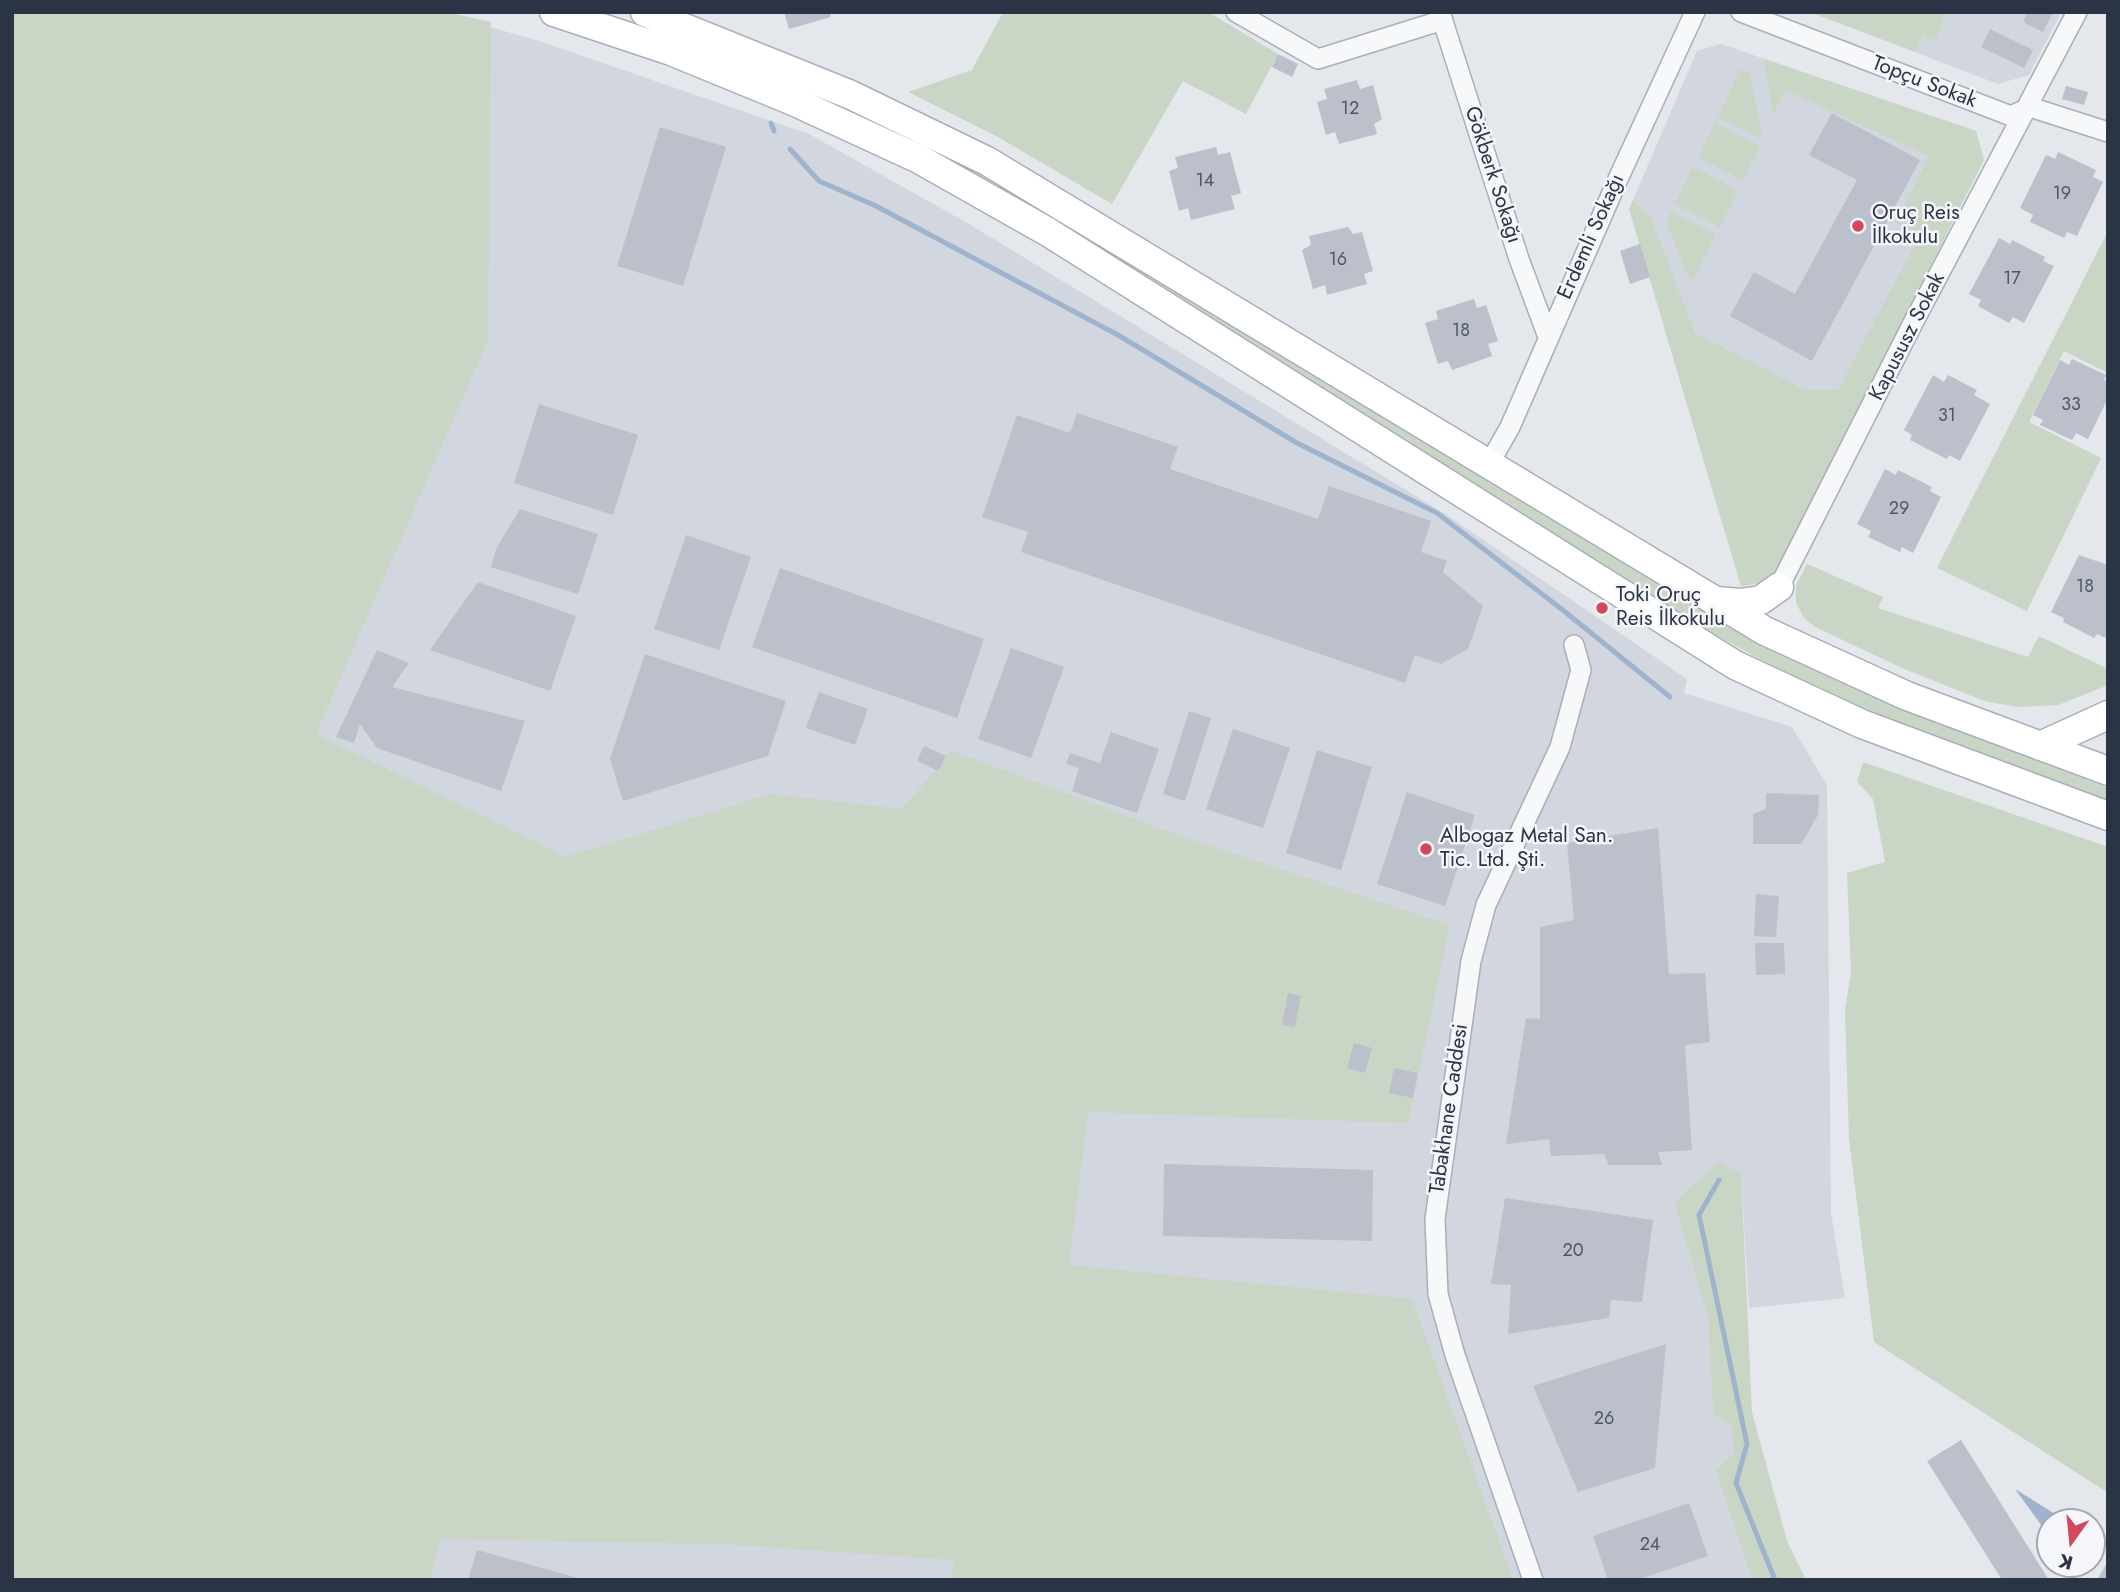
<!DOCTYPE html>
<meta charset="utf-8">
<style>
body{margin:0}
#map{position:relative;width:2120px;height:1592px;overflow:hidden;background:#e4e7ec;font-family:Jost,sans-serif}
canvas{display:block}
.frame{position:absolute;inset:0;border:14px solid #2b3445;pointer-events:none}
.north{position:absolute;left:2036px;top:1508px;width:70px;height:70px;box-sizing:border-box;background:#f4f6f9;border:2px solid #a4a8b1;border-radius:50%;rotate:195deg;font-size:19px;font-weight:700;line-height:28px;text-align:center;color:#2b3445}
.north::after{content:'';display:block;margin:auto;width:24px;height:32px;background:#d1495b;clip-path:polygon(50% 0,100% 100%,50% 72%,0 100%)}
</style>
<div id="map">
<canvas width="2120" height="1592"></canvas>
<div class="frame"></div>
<div class="north">K</div>
</div>
<script>
const context = document.querySelector('canvas').getContext('2d');
context.lineJoin = 'round';
function fillPath(path, color) {
  context.fillStyle = color;
  context.fill(path, 'evenodd');
}
function toPath(rows) {
  const path = new Path2D();
  for (const r of rows) {
    path.moveTo(r[0], r[1]);
    for (let i = 2; i < r.length; i += 2) path.lineTo(r[i], r[i + 1]);
  }
  return path;
}
function strokePath(path, color, width, dash) {
  context.strokeStyle = color;
  context.lineWidth = width;
  context.lineCap = dash ? 'butt' : 'round';
  context.setLineDash(dash || []);
  context.stroke(path);
}
function drawText(font, color, halo, rows, align = 'center') {
  context.font = font + ' Jost,sans-serif';
  context.lineWidth = 5;
  context.setLineDash([]);
  context.textBaseline = 'middle';
  context.strokeStyle = halo;
  context.fillStyle = color;
  for (const [text, x, y, turn = 0] of rows) {
    context.save();
    context.translate(x, y);
    context.rotate((+turn || 0) * Math.PI / 180);
    context.textAlign = isNaN(turn) ? turn : align;
    if (halo) context.strokeText(text, 0, 0);
    context.fillText(text, 0, 0);
    context.restore();
  }
}
fillPath(toPath([
 [12,12,437,12,536,40,809,134,969,224,1447,515,1687,679,1684,693,1792,727,1827,785,1831,1213,1845,1298,1749,1308,1741,1173,1674,1202,1708,1319,1713,1415,1731,1423,1734,1454,1715,1472,1752,1580,12,1580],
 [1810,12,2061,12,2029,75,1998,84],
 [1721,44,1976,131,1984,160,1741,586,1629,209,1697,51]
]), '#d2d6de');
fillPath(toPath([
 [12,12,446,12,491,22,488,340,316,734,566,857,770,794,902,809,952,751,1186,838,1450,925,1408,1123,1088,1112,1069,1265,1412,1299,1513,1580,952,1580,953,1560,723,1544,441,1539,430,1580,12,1580],
 [1003,12,1208,12,1278,54,1246,114,1183,81,1112,204,998,137,908,92,972,70],
 [1810,12,1946,12,1936,40,1922,35,1916,52],
 [1764,59,1976,131,1984,160,1771,582,1741,586,1629,209,1633,201,1651,218,1695,333,1805,390,1838,390,1919,237,1896,223,1929,156,1785,90,1773,115],
 [1740,69,1750,74,1763,139,1718,117],
 [807,88,992,176,1774,651,1909,712,2108,788,2108,801,1903,726,1765,662,1671,610,1100,246,991,181,908,138,805,93],
 [1715,123,1760,146,1743,180,1698,158],
 [1693,167,1738,190,1720,227,1675,204],
 [1671,212,1716,234,1691,284,1666,222],
 [2108,231,2108,373,2064,351,2029,422,2101,458,2027,611,1937,568],
 [1807,564,1883,597,1878,608,2028,657,2039,636,2108,669,2108,685,2058,705,2017,707,1984,701,1902,668,1815,627,1804,618,1796,603,1796,585],
 [1863,762,2108,847,2108,1493,1874,1342,1849,1138,1845,1009,1851,972,1847,873,1885,862,1873,799,1857,782],
 [1718,1163,1741,1173,1752,1412,1787,1541,1806,1580,1752,1580,1715,1471,1734,1453,1731,1424,1713,1415,1708,1319,1674,1202]
]), '#c9d6c5');
fillPath(toPath([
 [2015,1489,2068,1522,2050,1522,2050,1537]
]), '#9fb4cc');
strokePath(toPath([
 [771,123,774,131],
 [790,149,819,181,876,206,1118,335,1297,443,1437,513,1564,611,1670,697],
 [1719,1180,1699,1215,1747,1444,1736,1483,1775,1580]
]), '#9fb4cc', 5);
fillPath(toPath([
 [784,12,829,12,831,17,789,29],
 [2028,12,2053,12,2043,32,2023,22],
 [1990,29,2033,50,2024,68,1981,47],
 [1278,54,1298,64,1292,77,1272,67],
 [1357,80,1360,89,1373,85,1382,119,1374,124,1377,134,1339,144,1335,132,1326,135,1317,102,1327,99,1324,89],
 [2066,86,2088,92,2084,105,2062,99],
 [1832,113,1920,160,1812,361,1730,316,1754,272,1795,294,1857,180,1809,155],
 [660,127,726,147,683,286,617,266],
 [1216,147,1218,155,1230,152,1241,193,1231,196,1235,209,1191,220,1188,208,1179,211,1169,171,1178,168,1175,157],
 [2058,152,2096,170,2093,177,2103,182,2077,236,2067,232,2064,238,2030,222,2033,215,2020,208,2046,155,2055,159],
 [1348,227,1353,234,1362,232,1373,271,1364,274,1367,284,1327,295,1325,285,1313,289,1302,250,1311,245,1309,236],
 [1999,238,2010,244,2012,240,2045,257,2043,261,2054,266,2024,323,2013,317,2009,323,1978,306,1981,300,1969,294],
 [1640,244,1650,277,1630,284,1620,251],
 [1474,299,1477,308,1486,305,1498,341,1488,344,1492,356,1452,370,1448,361,1438,364,1425,323,1438,319,1436,311],
 [2072,359,2106,375,2104,380,2108,382,2108,398,2088,439,2076,433,2072,440,2040,425,2043,420,2033,415,2060,360,2069,365],
 [1933,375,1944,382,1948,375,1977,390,1974,395,1990,404,1960,461,1949,455,1947,459,1910,440,1912,435,1904,430],
 [539,404,638,435,613,515,514,483],
 [1077,413,1178,447,1170,469,1318,519,1329,486,1431,521,1421,552,1447,561,1443,572,1483,606,1468,649,1441,664,1415,655,1405,683,1021,552,1028,532,982,517,1017,415,1070,433],
 [1885,469,1896,475,1898,470,1932,487,1930,491,1941,497,1913,553,1902,547,1900,552,1868,537,1871,531,1857,524],
 [520,509,598,534,578,594,491,567,496,549],
 [686,535,751,557,719,650,654,629],
 [2079,555,2108,565,2108,639,2097,634,2094,638,2063,622,2064,618,2051,612],
 [780,568,984,639,957,718,752,647],
 [478,582,576,616,550,691,430,650],
 [1011,648,1064,667,1031,758,978,739],
 [377,650,409,663,392,687,525,721,501,791,377,748,360,724,354,743,336,737],
 [645,654,786,701,768,756,623,801,610,759],
 [819,692,868,709,855,745,806,728],
 [1189,711,1211,718,1185,801,1163,794],
 [1233,729,1290,748,1263,828,1206,809],
 [1111,732,1159,749,1137,813,1072,791,1079,768,1066,764,1070,753,1100,763],
 [924,746,946,756,938,771,917,761],
 [1317,750,1372,767,1341,870,1286,853],
 [1407,792,1475,815,1445,906,1377,884],
 [1766,793,1819,795,1818,815,1801,844,1753,844,1753,814,1766,809],
 [1658,828,1669,974,1705,973,1710,1042,1685,1045,1692,1150,1658,1152,1662,1165,1609,1165,1604,1154,1551,1156,1549,1139,1506,1144,1526,1018,1540,1019,1540,927,1574,920,1567,843],
 [1756,894,1779,896,1776,937,1754,936],
 [1755,943,1784,943,1785,974,1756,975],
 [1288,993,1301,996,1295,1027,1282,1025],
 [1354,1043,1372,1048,1365,1073,1347,1068],
 [1394,1068,1418,1073,1413,1098,1389,1093],
 [1164,1164,1373,1170,1372,1241,1163,1236],
 [1505,1198,1653,1220,1642,1302,1611,1300,1609,1318,1508,1334,1511,1285,1491,1284],
 [1666,1344,1655,1468,1578,1492,1533,1386],
 [1961,1440,2049,1580,2002,1580,1927,1461],
 [1689,1503,1708,1556,1637,1580,1608,1580,1593,1536],
 [477,1550,582,1579,581,1580,468,1580],
 [2108,1561,2108,1580,2097,1580]
]), '#bbc0ca');
const street = toPath([
 [1236,12,1318,59,1443,20],
 [1440,12,1519,259,1548,337],
 [1741,12,2011,116,2030,107,2108,132],
 [1490,462,1510,427,1618,179,1695,12],
 [1779,587,1912,325,2077,12],
 [1533,1580,1455,1355,1438,1294,1435,1219,1471,961,1486,905,1560,747,1581,670,1574,645]
]);
const secondary = toPath([
 [554,12,671,51,793,101,919,159,1048,232,1735,665,1862,724,2108,816],
 [645,12,851,95,987,161,1765,631,1907,696,2108,771],
 [1716,601,1740,603,1761,600,1779,587],
 [2040,746,2108,715]
]);
strokePath(street, '#a9aeb7', 22);
strokePath(secondary, '#a9aeb7', 31);
strokePath(street, '#f7f8fa', 19);
strokePath(secondary, '#fff', 28);
for (const [x, y, r, color] of [
 [1858,226,7,"#d1495b"],
 [1602,608,7,"#d1495b"],
 [1426,849,7,"#d1495b"]
]) {
  const dot = new Path2D();
  dot.arc(x, y, r, 0, 2 * Math.PI);
  context.fillStyle = color;
  context.fill(dot);
  strokePath(dot, '#f4f6f9', 2.5);
}
drawText('18px', '#4f5766', null, [
 ["12",1350,110],
 ["14",1205,182],
 ["19",2062,195],
 ["16",1338,261],
 ["17",2012,280],
 ["18",1461,332],
 ["33",2071,406],
 ["31",1947,417],
 ["29",1899,510],
 ["18",2085,588],
 ["20",1573,1252],
 ["26",1604,1420],
 ["24",1650,1546]
]);
drawText('21px', '#2b3445', '#f4f6f9', [
 ["Topçu Sokak",1924,83,21],
 ["Gökberk Sokağı",1492,175,72],
 ["Erdemli Sokağı",1592,237,-66],
 ["Kapususz Sokak",1908,337,-63],
 ["Tabakhane Caddesi",1450,1109,-82]
]);
drawText('21px', '#2b3445', '#f4f6f9', [
 ["Oruç Reis",1872,214],
 ["İlkokulu",1872,238],
 ["Toki Oruç",1616,596],
 ["Reis İlkokulu",1616,620],
 ["Albogaz Metal San.",1440,837],
 ["Tic. Ltd. Şti.",1440,861]
], 'left');
</script>
